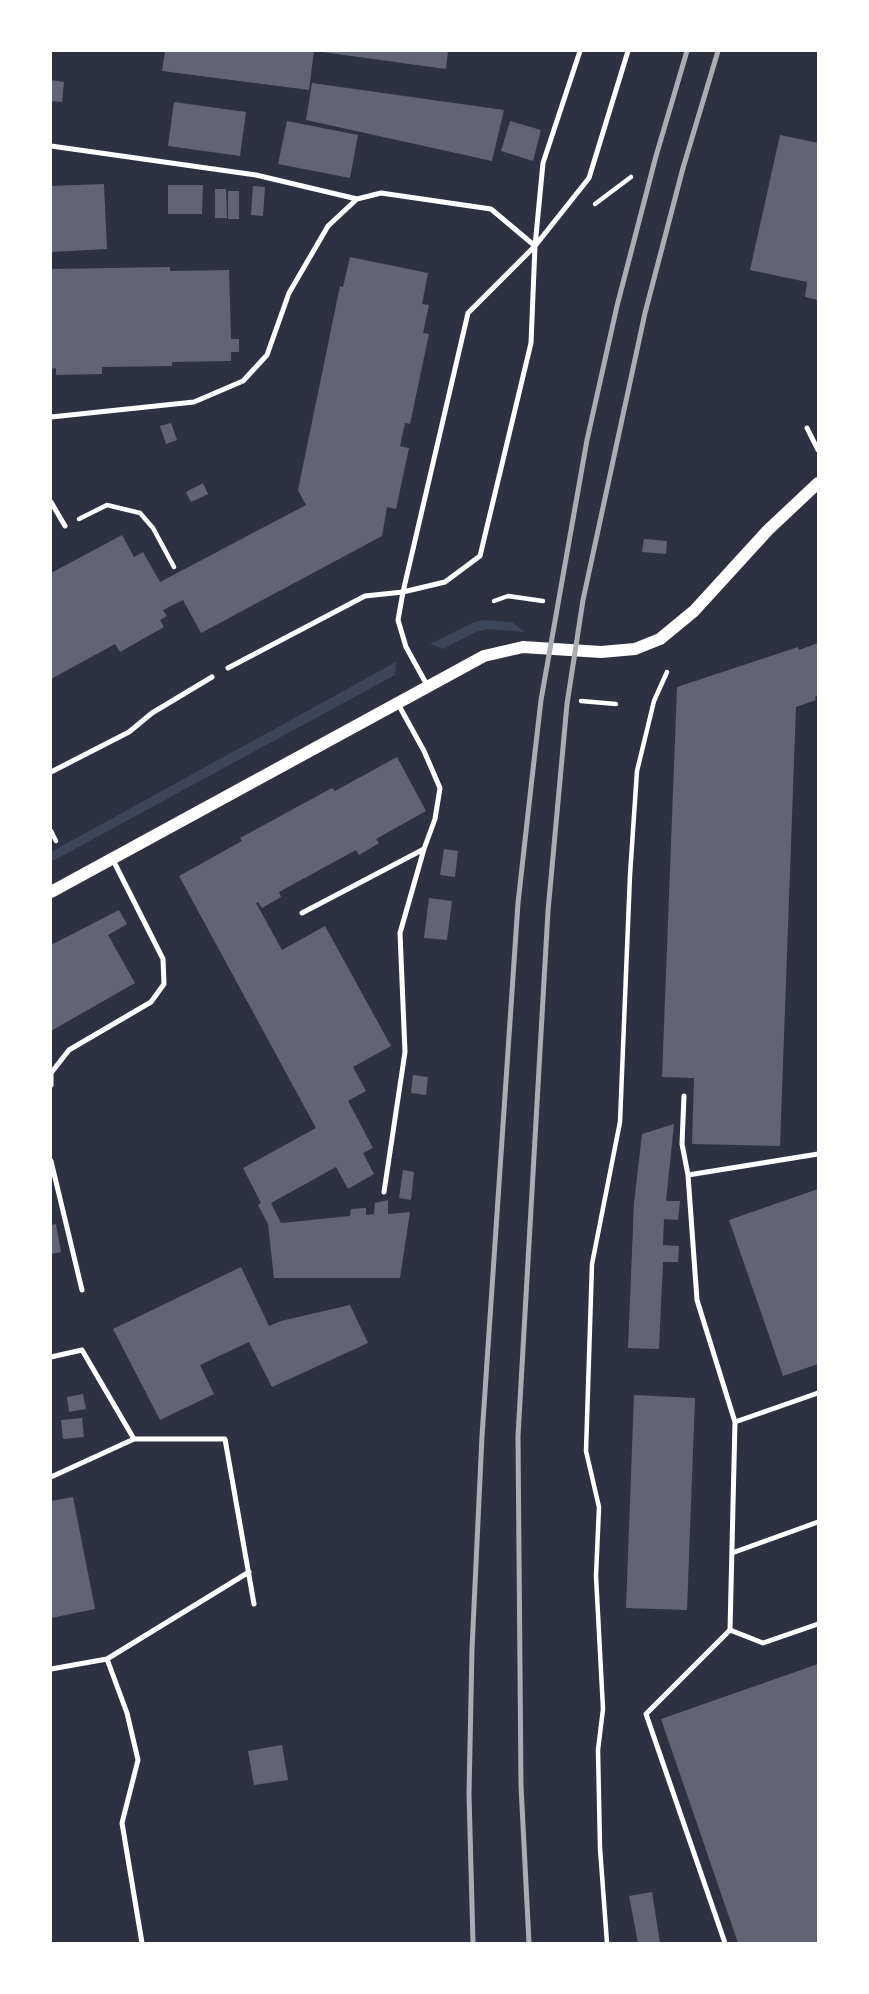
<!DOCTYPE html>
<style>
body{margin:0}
#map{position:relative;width:869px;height:1994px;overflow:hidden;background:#2d3142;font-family:"Exo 2",sans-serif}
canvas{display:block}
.frame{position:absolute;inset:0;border:52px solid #fff;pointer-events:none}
</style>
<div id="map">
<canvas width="869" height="1994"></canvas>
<div class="frame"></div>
</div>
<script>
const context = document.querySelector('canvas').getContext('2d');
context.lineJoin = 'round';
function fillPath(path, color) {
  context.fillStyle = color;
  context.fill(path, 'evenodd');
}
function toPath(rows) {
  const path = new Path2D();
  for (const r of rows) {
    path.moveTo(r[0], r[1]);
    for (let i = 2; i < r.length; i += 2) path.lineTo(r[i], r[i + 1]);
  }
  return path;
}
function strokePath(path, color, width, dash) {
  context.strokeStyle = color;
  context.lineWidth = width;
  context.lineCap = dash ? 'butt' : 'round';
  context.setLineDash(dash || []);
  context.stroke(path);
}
fillPath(toPath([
 [483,620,512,622,525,632,487,629,476,632,443,649,430,644,472,623],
 [396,662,395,675,51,862,51,852]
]), '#3c4559');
fillPath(toPath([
 [165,51,314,51,309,90,162,71],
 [315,51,448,51,446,69],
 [51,80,64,82,62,102,51,101],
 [312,83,504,110,492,161,306,120],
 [174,102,246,112,240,156,168,146],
 [287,121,358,135,350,178,278,164],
 [510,121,541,130,533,161,501,151],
 [780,135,818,143,818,300,805,297,807,282,750,270],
 [104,184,107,249,51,252,51,186],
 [168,185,203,185,202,214,168,214],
 [253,186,265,187,263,216,251,215],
 [215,189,226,189,227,218,215,218],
 [228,191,239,191,239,219,228,219],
 [350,257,428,273,422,304,429,305,423,333,429,334,410,424,405,423,400,446,409,448,396,509,387,507,382,536,201,633,183,600,163,610,167,616,160,620,164,627,120,652,115,644,51,679,51,573,122,535,134,557,143,552,160,582,306,505,298,490,340,286,343,287],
 [170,267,170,271,229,270,231,339,239,339,239,352,231,352,231,361,172,362,172,366,102,367,102,374,56,375,56,368,51,369,51,269],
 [171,423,177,440,166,444,160,426],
 [203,483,208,494,191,502,186,492],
 [644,539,667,541,666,554,642,552],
 [818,643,818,695,815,697,816,700,796,707,780,1146,692,1144,694,1078,662,1077,677,687,798,647,799,650],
 [397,757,426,811,376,839,379,843,359,855,356,850,279,892,281,897,262,908,258,902,256,903,282,950,325,926,391,1046,353,1067,366,1091,348,1101,373,1148,363,1153,374,1174,348,1189,336,1167,271,1203,281,1223,350,1216,351,1209,366,1208,366,1215,374,1214,375,1203,388,1200,388,1214,410,1212,400,1278,274,1278,268,1224,258,1205,261,1203,243,1168,316,1128,179,876,242,841,240,838,332,788,335,791],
 [444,849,458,851,455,877,440,875],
 [429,898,452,901,447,940,424,938],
 [119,910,127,924,108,935,135,983,51,1031,51,945],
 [413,1075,428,1077,426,1095,411,1093],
 [674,1124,666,1201,680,1201,678,1220,664,1219,663,1245,679,1246,678,1262,663,1262,659,1349,628,1348,634,1203,642,1134],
 [403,1170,414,1172,411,1200,399,1198],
 [818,1189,818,1364,783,1376,729,1220],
 [56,1224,61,1252,51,1254,51,1225],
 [241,1267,269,1326,281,1321,350,1305,368,1343,272,1387,249,1342,200,1365,214,1394,160,1420,113,1329],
 [83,1394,86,1409,69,1412,67,1397],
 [634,1395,695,1398,687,1610,626,1608],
 [82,1418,84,1437,63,1439,61,1420],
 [73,1497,95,1609,51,1618,51,1501],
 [818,1664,818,1943,738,1943,661,1719],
 [282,1745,288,1780,254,1785,248,1751],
 [652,1892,660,1943,638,1943,629,1896]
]), '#626471');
strokePath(toPath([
 [595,204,631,177],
 [79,519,107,505,140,513,153,528,174,567],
 [494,601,508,596,543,601],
 [581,701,616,704],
 [51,831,56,841],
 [607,1943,600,1848,598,1750,603,1709,596,1576,599,1507,586,1451,592,1264,620,1122,630,875,637,771,654,701,667,672]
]), '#fff', 4.5);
strokePath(toPath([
 [51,146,256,175,357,199],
 [51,417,194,402,243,381,267,355,289,293,328,226,357,199,381,193,491,209,535,246],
 [807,428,818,450],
 [51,502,65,526],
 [228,668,365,596,403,592,445,582,480,556,531,343,535,246,543,163,580,51],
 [427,685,406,647,398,620,403,592,468,313,535,246,589,178,628,51],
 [51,772,129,732,152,713,212,677],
 [302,913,424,849,435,819,440,788,424,751,397,702],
 [51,1085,51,1073,69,1050,151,1002,164,984,163,959,113,860],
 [684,1096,682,1144,688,1175,697,1300,735,1422,730,1630,646,1714,725,1943],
 [51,1161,82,1290],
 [688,1175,818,1154],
 [384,1192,405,1052,400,933,424,849],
 [51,1357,82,1350,134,1439],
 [735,1422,818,1393],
 [51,1477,134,1439,225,1439,254,1604],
 [732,1553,818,1522],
 [730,1630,763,1643,818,1624],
 [107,1659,127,1713,138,1760,122,1823,142,1943],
 [51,1669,107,1659,249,1572]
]), '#fff', 5);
strokePath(toPath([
 [51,892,484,656,523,647,601,652,635,649,660,639,694,611,768,530,818,483]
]), '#fff', 12);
strokePath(toPath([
 [473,1943,469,1794,472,1649,482,1436,518,903,531,787,541,700,587,440,617,306,656,156,687,51],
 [529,1943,521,1786,518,1436,548,911,567,704,583,600,645,313,683,168,718,51]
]), '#abadb3', 5);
</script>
